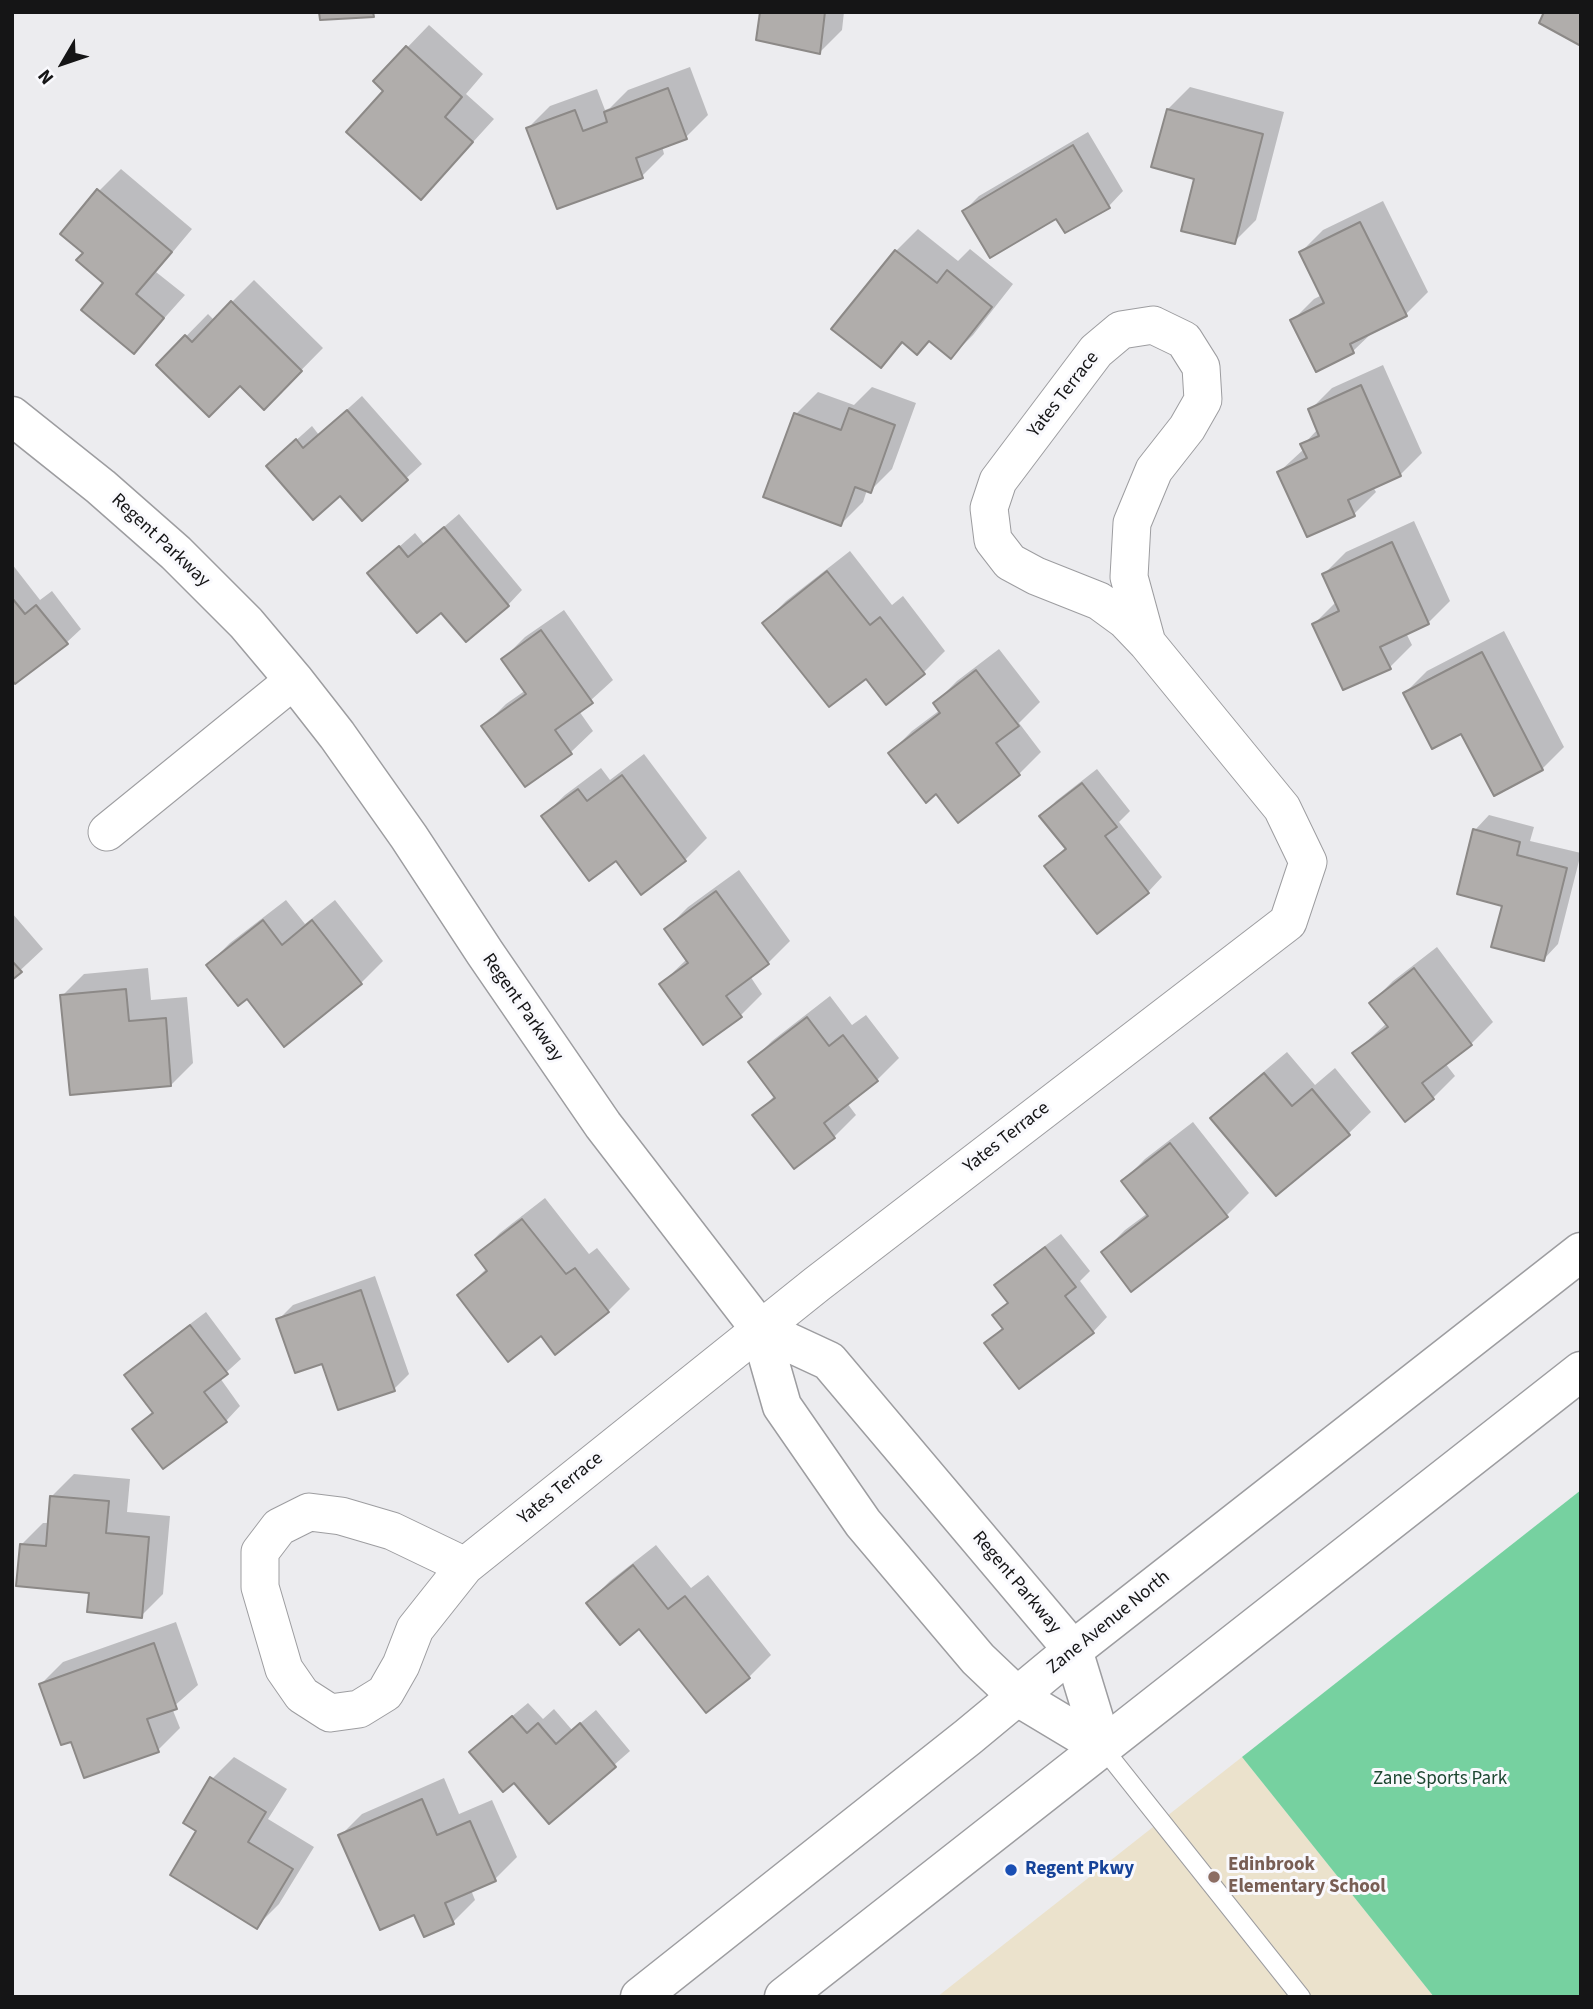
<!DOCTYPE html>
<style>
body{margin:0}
#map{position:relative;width:1593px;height:2009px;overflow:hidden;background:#ececef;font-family:"Source Sans 3",sans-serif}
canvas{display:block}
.frame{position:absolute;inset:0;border:14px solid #151516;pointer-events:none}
.north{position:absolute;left:28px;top:28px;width:70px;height:70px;-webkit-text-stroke:5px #f9f9fd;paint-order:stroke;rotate:231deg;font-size:19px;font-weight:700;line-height:28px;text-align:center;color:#151516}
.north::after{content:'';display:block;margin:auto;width:24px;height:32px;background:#151516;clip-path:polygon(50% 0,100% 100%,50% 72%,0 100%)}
</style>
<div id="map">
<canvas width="1593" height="2009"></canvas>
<div class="frame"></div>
<div class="north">N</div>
</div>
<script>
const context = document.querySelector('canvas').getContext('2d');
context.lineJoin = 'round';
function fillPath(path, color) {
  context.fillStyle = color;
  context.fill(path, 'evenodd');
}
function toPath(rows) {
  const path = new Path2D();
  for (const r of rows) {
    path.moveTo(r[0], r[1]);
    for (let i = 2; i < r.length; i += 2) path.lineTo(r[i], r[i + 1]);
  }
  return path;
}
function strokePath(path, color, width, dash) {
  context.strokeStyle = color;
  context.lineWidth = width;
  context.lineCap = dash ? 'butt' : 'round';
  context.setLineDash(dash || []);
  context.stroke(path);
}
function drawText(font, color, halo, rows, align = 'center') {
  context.font = font + ' "Source Sans 3",sans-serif';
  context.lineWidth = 6;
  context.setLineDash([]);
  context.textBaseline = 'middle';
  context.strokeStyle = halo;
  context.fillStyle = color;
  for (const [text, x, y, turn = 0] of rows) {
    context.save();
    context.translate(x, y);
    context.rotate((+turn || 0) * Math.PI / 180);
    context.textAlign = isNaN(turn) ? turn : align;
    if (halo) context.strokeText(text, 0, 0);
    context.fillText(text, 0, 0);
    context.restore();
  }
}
fillPath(toPath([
 [1242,1757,1434,1997,937,1997]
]), '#ebe2cc');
fillPath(toPath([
 [1581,1490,1581,1997,1434,1997,1242,1757]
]), '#76d1a0');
fillPath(toPath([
 [762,12,844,12,842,30,820,52],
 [429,25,483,74,466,94,494,119,442,176,385,91,375,81],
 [690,67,708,115,686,137,662,146,664,154,642,176,528,128,550,106,597,89,605,110,610,108,628,90],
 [1190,87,1284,112,1256,220,1234,242,1196,178,1168,109],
 [1088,132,1123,191,1109,206,1057,216,964,211,979,196],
 [121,169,192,229,156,272,185,295,134,352,106,283,85,253,99,191],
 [1383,201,1428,292,1406,314,1375,330,1353,351,1316,370,1292,321,1314,299,1322,295,1301,252,1323,230],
 [918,229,958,261,970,249,1013,284,973,335,951,357,930,340,904,342,881,366,896,251],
 [254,280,323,348,264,408,240,384,158,365,208,314,214,320],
 [1383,365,1422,453,1400,475,1373,487,1376,492,1354,514,1279,472,1304,449,1303,445,1318,429,1310,410,1332,388],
 [872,387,916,403,892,469,870,491,867,490,863,502,841,524,765,496,796,414,818,392,854,405],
 [362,396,422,464,362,518,341,494,283,452,312,426,319,435],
 [459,514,522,590,508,605,441,610,369,573,415,533,424,544],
 [1414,521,1450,601,1428,623,1406,633,1412,645,1390,667,1314,624,1337,601,1324,574,1346,552],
 [850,551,892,605,903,596,945,651,923,673,866,676,764,623,786,601],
 [12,564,40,600,52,591,81,629,66,643,12,677],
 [564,610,613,680,579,711,593,731,571,752,525,785,484,726,506,704,526,690,503,659,525,637],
 [1504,631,1564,747,1542,769,1462,731,1405,693,1427,671],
 [999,649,1040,702,1019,723,1041,752,1019,774,937,792,890,753,912,731,940,710,935,703,957,681],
 [644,754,707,838,685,860,642,892,616,858,543,816,565,795,601,768,610,780],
 [1097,769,1130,811,1119,822,1162,877,1148,892,1046,866,1066,847,1042,816,1056,801],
 [1489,815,1534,827,1530,841,1581,853,1558,944,1544,959,1504,905,1475,830],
 [739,870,790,941,768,963,750,976,762,994,740,1016,661,984,687,959,666,929,688,907],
 [286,900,305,924,335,900,383,961,361,983,208,965,230,943],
 [12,913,43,949,12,978],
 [1437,947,1493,1022,1471,1044,1445,1063,1455,1076,1433,1098,1354,1053,1387,1023,1371,1003,1393,981],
 [148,968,151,1000,187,997,193,1063,171,1085,62,996,84,974],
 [830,996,852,1025,866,1015,899,1058,877,1080,847,1103,856,1115,834,1137,755,1116,775,1095,750,1063,772,1041],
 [1287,1052,1315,1085,1335,1068,1371,1112,1349,1133,1276,1194,1213,1118,1235,1096],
 [1193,1122,1249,1193,1227,1215,1131,1289,1103,1252,1125,1230,1148,1213,1123,1181,1145,1159],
 [545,1198,589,1254,597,1248,630,1289,608,1311,541,1334,459,1296,487,1268,478,1255,500,1233],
 [1061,1234,1090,1271,1080,1281,1107,1317,1093,1332,986,1343,1003,1327,995,1316,1009,1302,997,1286,1011,1271],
 [375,1276,409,1374,394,1389,339,1408,323,1362,278,1320,293,1305],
 [206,1312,241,1359,220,1378,240,1406,226,1421,135,1429,153,1411,126,1375,141,1361],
 [74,1474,130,1479,127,1512,170,1516,163,1594,141,1616,91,1591,21,1545,43,1523,49,1523,52,1496],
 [656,1545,691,1588,708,1575,771,1655,749,1677,706,1711,639,1627,588,1603,610,1581],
 [176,1622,198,1685,172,1708,180,1728,158,1750,72,1739,41,1684,63,1662],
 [528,1703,543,1719,554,1709,572,1730,596,1710,630,1751,549,1822,486,1738],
 [234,1757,287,1789,268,1819,314,1847,279,1904,257,1926,199,1831,212,1779],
 [444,1778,459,1814,492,1800,517,1857,495,1879,471,1890,475,1900,453,1922,415,1913,340,1836,362,1814]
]), '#0003');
const building = toPath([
 [319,12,373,12,374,17,320,20,319,12],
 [760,12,825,12,820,54,756,40,760,12],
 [1544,12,1581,12,1581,46,1539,23,1544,12],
 [406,46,462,97,445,117,473,142,421,200,346,132,383,91,373,81,406,46],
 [668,88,687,139,636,158,643,178,557,209,526,128,575,110,583,131,607,122,604,112,668,88],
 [1167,109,1263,134,1235,244,1181,231,1194,179,1151,167,1167,109],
 [1073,145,1110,208,1065,233,1056,219,990,258,962,211,1073,145],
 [97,189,172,252,136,294,164,318,134,354,81,310,103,283,76,260,83,253,60,234,97,189],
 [1360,222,1407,316,1350,344,1354,353,1316,372,1290,320,1324,303,1299,252,1360,222],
 [895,250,937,283,947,270,992,307,951,359,929,341,917,355,902,342,881,368,831,329,895,250],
 [231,301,302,371,264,410,240,386,209,417,156,365,185,335,192,342,231,301],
 [1361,385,1401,476,1348,500,1355,516,1307,537,1277,472,1307,458,1300,444,1319,436,1308,409,1361,385],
 [849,408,895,425,871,493,855,487,841,526,763,497,794,413,841,430,849,408],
 [347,410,408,480,362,521,340,496,313,520,266,466,296,439,303,448,347,410],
 [444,527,509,606,466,642,441,613,417,633,367,573,399,546,408,557,444,527],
 [1392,542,1429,624,1380,647,1391,669,1343,690,1312,624,1339,611,1322,574,1392,542],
 [827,571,870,625,880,617,925,674,886,705,866,679,829,707,762,623,827,571],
 [12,598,25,614,36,605,68,644,15,684,12,680,12,598],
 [541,630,593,703,555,730,572,754,525,787,481,726,526,694,501,659,541,630],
 [1482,652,1543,770,1494,796,1461,734,1432,749,1403,693,1482,652],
 [976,670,1019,726,996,743,1020,775,958,823,936,794,926,803,888,753,940,713,933,703,976,670],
 [622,775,686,861,641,895,616,861,589,881,541,816,578,789,587,801,622,775],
 [1082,783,1117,827,1105,836,1149,893,1097,934,1044,866,1066,849,1039,816,1082,783],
 [1473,829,1520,842,1517,855,1567,868,1544,961,1491,947,1502,906,1457,894,1473,829],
 [716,891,769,964,726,996,742,1017,703,1045,659,984,688,963,664,929,716,891],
 [263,920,282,945,312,920,362,984,284,1047,247,999,238,1006,206,965,263,920],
 [12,961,22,972,12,980,12,961],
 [1414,968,1472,1045,1422,1083,1434,1099,1405,1122,1352,1053,1388,1027,1369,1003,1414,968],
 [126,989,129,1021,166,1018,171,1086,70,1095,60,995,126,989],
 [807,1017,829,1046,843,1035,878,1081,824,1123,835,1138,794,1169,752,1115,775,1098,748,1062,807,1017],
 [1264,1073,1292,1106,1312,1089,1350,1135,1276,1196,1210,1118,1264,1073],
 [1170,1143,1228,1217,1131,1292,1101,1252,1148,1216,1121,1181,1170,1143],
 [522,1219,566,1274,575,1268,609,1312,555,1355,541,1336,508,1362,457,1295,487,1271,475,1255,522,1219],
 [1045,1247,1076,1287,1065,1296,1094,1333,1019,1389,984,1343,1003,1329,992,1315,1008,1303,994,1285,1045,1247],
 [361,1290,395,1391,338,1410,322,1364,295,1373,276,1319,361,1290],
 [190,1325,228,1374,204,1392,227,1422,163,1469,132,1429,153,1413,124,1375,190,1325],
 [50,1496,109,1501,106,1533,149,1537,142,1618,87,1612,89,1593,16,1586,20,1544,46,1546,50,1496],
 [633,1565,668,1609,685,1596,750,1678,706,1713,639,1629,620,1645,586,1603,633,1565],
 [154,1643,177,1709,147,1719,159,1752,84,1778,71,1742,61,1745,39,1684,154,1643],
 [512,1716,527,1733,538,1723,556,1744,580,1723,616,1767,549,1824,514,1783,503,1792,469,1752,512,1716],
 [210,1777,266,1812,248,1842,293,1869,257,1929,170,1875,196,1831,183,1823,210,1777],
 [422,1799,437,1835,470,1821,496,1881,445,1903,454,1924,424,1937,414,1915,380,1930,338,1835,422,1799]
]);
fillPath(building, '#b0adab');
strokePath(building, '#8c8987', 2);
const service = toPath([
 [1103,1748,1301,1997]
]);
const minor = toPath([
 [1153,325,1184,340,1201,367,1203,400,1187,428,1154,470,1132,523,1129,577,1147,643,1125,620,1099,601,1036,576,1010,562,993,540,989,508,998,481,1096,351,1121,330,1153,325],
 [107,832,294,680],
 [465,1566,392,1531,341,1516,309,1512,279,1527,260,1552,260,1587,284,1669,302,1695,330,1713,359,1709,385,1693,401,1665,415,1629,465,1566,817,1284,1288,922,1308,862,1282,808,1147,643]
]);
const tertiary = toPath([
 [12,416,101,487,176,553,246,623,294,680,337,735,409,837,485,953,603,1125,760,1329,782,1406,863,1523,978,1659,1018,1697,1103,1748],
 [760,1329,829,1361,1073,1650,1103,1748]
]);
const secondary = toPath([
 [640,1997,968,1737,1073,1650,1581,1252],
 [784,1997,1581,1371]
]);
strokePath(service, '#9d9da0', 20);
strokePath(minor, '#9d9da0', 39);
strokePath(tertiary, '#9d9da0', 41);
strokePath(secondary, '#9d9da0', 41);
strokePath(service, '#fff', 18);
strokePath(minor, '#fff', 37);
strokePath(tertiary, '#fff', 38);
strokePath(secondary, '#fff', 38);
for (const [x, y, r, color] of [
 [1011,1870,7,"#1a4fb4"],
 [1214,1877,7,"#8d6e63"]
]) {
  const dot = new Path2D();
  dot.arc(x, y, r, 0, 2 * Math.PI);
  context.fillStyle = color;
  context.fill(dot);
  strokePath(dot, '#f9f9fd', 2.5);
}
drawText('19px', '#151516', '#f9f9fd', [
 ["Yates Terrace",1064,395,-52],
 ["Regent Parkway",160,541,43],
 ["Regent Parkway",522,1008,55],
 ["Yates Terrace",1007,1138,-38],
 ["Yates Terrace",561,1489,-39],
 ["Regent Parkway",1016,1583,50],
 ["Zane Avenue North",1109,1623,-39]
]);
drawText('19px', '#1c4630', '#f9f9fd', [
 ["Zane Sports Park",1440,1780]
]);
drawText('bold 19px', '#785e54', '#f9f9fd', [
 ["Edinbrook",1228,1866],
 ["Elementary School",1228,1888]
], 'left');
drawText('bold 19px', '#164399', '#f9f9fd', [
 ["Regent Pkwy",1025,1870]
], 'left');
</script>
